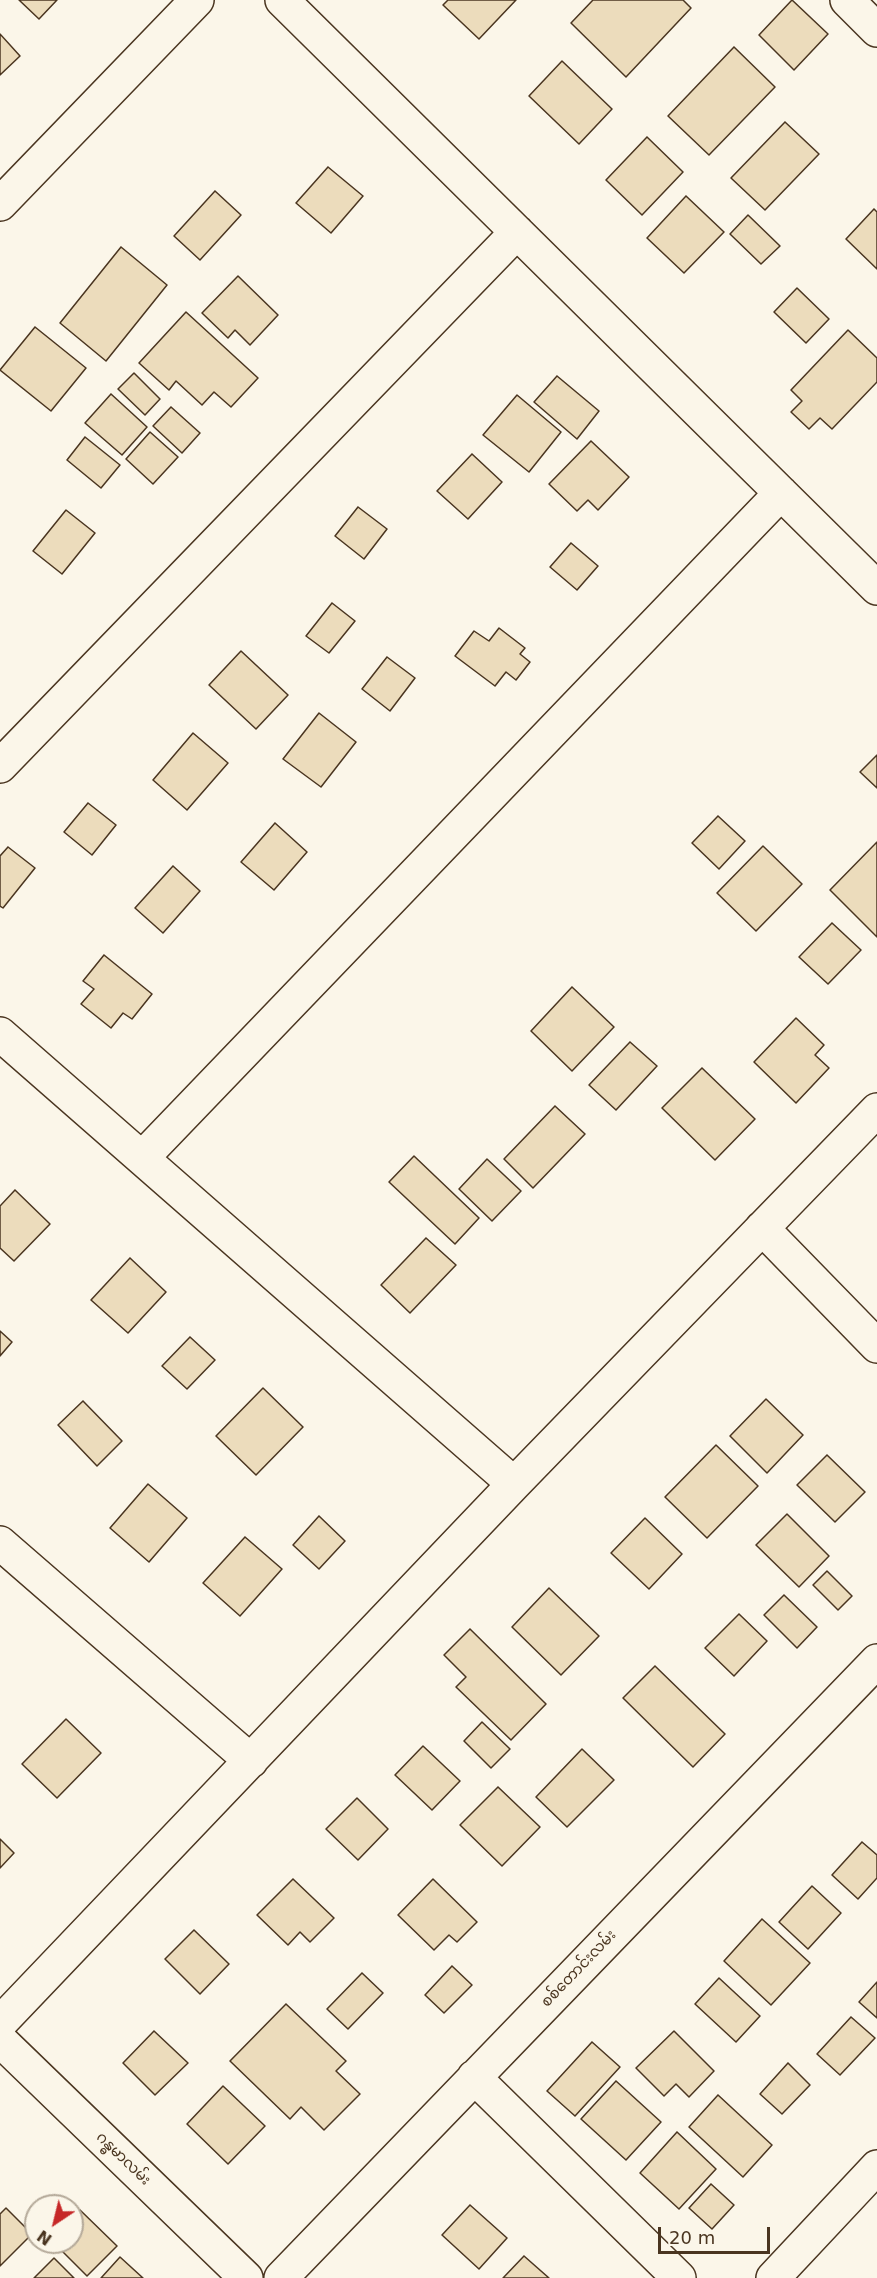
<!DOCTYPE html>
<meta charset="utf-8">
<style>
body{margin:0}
#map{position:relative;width:877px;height:2278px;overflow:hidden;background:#fbf6e9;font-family:"DejaVu Sans",sans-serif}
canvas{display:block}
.north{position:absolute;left:24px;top:2194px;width:60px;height:60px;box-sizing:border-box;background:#fbf6e9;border:2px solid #b4a999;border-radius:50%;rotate:215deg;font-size:16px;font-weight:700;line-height:24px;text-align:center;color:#4a3520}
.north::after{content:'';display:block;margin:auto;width:21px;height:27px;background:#c62828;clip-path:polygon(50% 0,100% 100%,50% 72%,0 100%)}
.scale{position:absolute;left:658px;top:2227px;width:112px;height:27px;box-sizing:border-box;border:3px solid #4a3520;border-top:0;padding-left:8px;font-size:18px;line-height:21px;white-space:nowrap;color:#4a3520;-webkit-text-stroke:4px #fbf6e9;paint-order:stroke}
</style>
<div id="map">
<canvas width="877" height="2278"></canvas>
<div class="north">N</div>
<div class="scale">20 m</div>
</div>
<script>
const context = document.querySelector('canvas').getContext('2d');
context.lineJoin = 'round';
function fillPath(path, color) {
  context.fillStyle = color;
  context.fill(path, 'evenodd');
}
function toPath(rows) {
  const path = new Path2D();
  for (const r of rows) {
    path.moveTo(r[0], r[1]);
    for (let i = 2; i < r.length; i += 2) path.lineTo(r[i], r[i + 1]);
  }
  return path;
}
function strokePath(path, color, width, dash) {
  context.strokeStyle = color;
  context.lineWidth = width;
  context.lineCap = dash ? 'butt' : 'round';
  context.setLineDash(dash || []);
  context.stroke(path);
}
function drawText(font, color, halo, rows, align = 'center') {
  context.font = font + ' "DejaVu Sans","Noto Sans Myanmar",sans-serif';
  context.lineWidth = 4.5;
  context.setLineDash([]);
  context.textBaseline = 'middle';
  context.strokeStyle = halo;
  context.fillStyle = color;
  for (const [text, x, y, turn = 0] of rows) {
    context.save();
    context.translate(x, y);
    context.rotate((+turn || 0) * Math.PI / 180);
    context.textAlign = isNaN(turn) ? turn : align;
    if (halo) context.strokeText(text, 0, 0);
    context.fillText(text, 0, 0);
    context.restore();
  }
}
const building = toPath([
 [19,0,57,0,39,19,19,0],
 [448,0,516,0,479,39,443,5,448,0],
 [593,0,683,0,691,8,626,77,571,23,593,0],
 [792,0,828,34,794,70,759,35,792,0],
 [0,34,20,56,0,75,0,34],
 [734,47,775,87,709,155,668,116,734,47],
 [562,61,612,109,579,144,529,96,562,61],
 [785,122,819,154,765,210,731,178,785,122],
 [647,137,683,172,642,215,606,180,647,137],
 [328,167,363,196,331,233,296,203,328,167],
 [215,191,241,215,200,260,174,236,215,191],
 [686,196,724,232,684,273,647,238,686,196],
 [874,209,877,212,877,269,846,239,874,209],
 [748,215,780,246,761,264,730,234,748,215],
 [121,247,167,285,106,361,60,323,121,247],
 [238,276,278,315,250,345,235,330,228,338,202,313,238,276],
 [797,288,829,319,806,343,774,312,797,288],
 [186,312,258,378,231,407,214,392,202,405,176,381,169,390,139,363,186,312],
 [35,327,86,368,51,411,0,370,35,327],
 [848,330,877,358,877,382,832,429,820,418,809,429,791,412,802,401,791,390,848,330],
 [134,373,160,399,145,415,118,389,134,373],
 [557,376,599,411,577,439,534,402,557,376],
 [111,394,147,427,122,455,85,423,111,394],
 [517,395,561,432,529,472,483,435,517,395],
 [171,407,200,433,182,453,153,426,171,407],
 [150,432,178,457,153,484,126,459,150,432],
 [85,437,120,465,101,488,67,460,85,437],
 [591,441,629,477,598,510,588,500,577,511,549,484,591,441],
 [472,454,502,482,468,519,437,491,472,454],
 [358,507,387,529,364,559,335,536,358,507],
 [66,510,95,533,62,574,33,551,66,510],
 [571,543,598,566,577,590,550,567,571,543],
 [332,603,355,621,329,653,306,636,332,603],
 [499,628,525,648,520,654,530,662,516,680,506,672,495,686,455,656,474,631,489,641,499,628],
 [241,651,288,695,256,729,209,685,241,651],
 [387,657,415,678,390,711,362,689,387,657],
 [319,713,356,742,321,787,283,759,319,713],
 [193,733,228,763,187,810,153,780,193,733],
 [877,755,877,788,860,772,877,755],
 [88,803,116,825,92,855,64,832,88,803],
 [718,816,745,841,719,869,692,843,718,816],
 [275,823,307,852,274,890,241,862,275,823],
 [877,842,877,937,830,890,877,842],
 [763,846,802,884,756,931,717,893,763,846],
 [8,847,35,868,3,908,0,906,0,856,8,847],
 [173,866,200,891,163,933,135,908,173,866],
 [832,923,861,950,828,984,799,957,832,923],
 [104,955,152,994,132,1019,123,1013,111,1028,81,1004,94,989,83,981,104,955],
 [572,987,614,1027,572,1071,531,1031,572,987],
 [796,1018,824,1045,815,1055,829,1068,796,1103,754,1062,796,1018],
 [630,1042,657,1066,616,1110,589,1085,630,1042],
 [702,1068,755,1119,715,1160,662,1108,702,1068],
 [555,1106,585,1134,533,1188,504,1159,555,1106],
 [414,1156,479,1218,455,1244,389,1182,414,1156],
 [487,1159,521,1191,492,1221,459,1189,487,1159],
 [15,1190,50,1224,14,1261,0,1248,0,1206,15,1190],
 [426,1238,456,1265,410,1313,381,1285,426,1238],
 [130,1258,166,1292,128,1333,91,1300,130,1258],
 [0,1331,12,1342,0,1356,0,1331],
 [190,1337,215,1360,187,1389,162,1366,190,1337],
 [263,1388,303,1427,256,1475,216,1436,263,1388],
 [766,1399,803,1435,767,1473,730,1436,766,1399],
 [83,1401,122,1441,97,1466,58,1425,83,1401],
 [716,1445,758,1486,707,1538,665,1497,716,1445],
 [827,1455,865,1492,835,1522,797,1485,827,1455],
 [148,1484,187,1518,149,1562,110,1528,148,1484],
 [787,1514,829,1556,799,1587,756,1545,787,1514],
 [319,1516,345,1541,319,1569,293,1545,319,1516],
 [645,1518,682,1554,649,1589,611,1553,645,1518],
 [245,1537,282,1569,240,1616,203,1583,245,1537],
 [827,1571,852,1596,838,1610,813,1585,827,1571],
 [549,1588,599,1636,561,1675,512,1627,549,1588],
 [784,1595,817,1627,797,1648,764,1615,784,1595],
 [739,1614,767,1641,734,1676,705,1648,739,1614],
 [470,1629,546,1704,511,1740,456,1687,466,1677,444,1655,470,1629],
 [655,1666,725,1734,693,1767,623,1698,655,1666],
 [66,1719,101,1753,57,1798,22,1764,66,1719],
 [482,1722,510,1749,491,1768,464,1741,482,1722],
 [423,1746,460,1781,432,1810,395,1775,423,1746],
 [582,1749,614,1780,567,1827,536,1797,582,1749],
 [498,1787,540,1827,502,1866,460,1825,498,1787],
 [357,1798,388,1829,358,1860,326,1829,357,1798],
 [0,1839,14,1853,0,1868,0,1839],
 [862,1842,877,1855,877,1878,858,1899,832,1875,862,1842],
 [293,1879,334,1918,310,1942,300,1932,288,1945,257,1915,293,1879],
 [433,1879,477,1922,457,1942,449,1935,434,1950,398,1915,433,1879],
 [812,1886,841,1913,808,1949,779,1922,812,1886],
 [762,1919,810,1963,771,2005,724,1961,762,1919],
 [194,1930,229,1964,200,1994,165,1959,194,1930],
 [452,1966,472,1985,444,2013,425,1995,452,1966],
 [362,1973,383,1993,348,2029,327,2009,362,1973],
 [719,1978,760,2016,736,2042,695,2004,719,1978],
 [877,1982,877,2018,859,2002,877,1982],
 [286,2004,346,2061,336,2071,360,2094,324,2130,301,2107,290,2119,230,2061,286,2004],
 [851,2017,875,2038,840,2075,817,2054,851,2017],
 [154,2031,188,2063,155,2095,123,2063,154,2031],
 [674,2031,714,2071,689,2097,676,2084,664,2096,636,2068,674,2031],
 [592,2042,620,2067,575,2116,547,2091,592,2042],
 [788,2063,810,2085,782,2114,760,2094,788,2063],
 [616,2081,661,2122,626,2160,581,2119,616,2081],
 [223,2086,265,2126,228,2164,187,2124,223,2086],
 [718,2095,772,2145,743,2177,689,2127,718,2095],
 [677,2132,716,2169,679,2209,640,2173,677,2132],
 [711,2184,734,2205,712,2229,689,2208,711,2184],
 [470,2205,507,2238,479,2269,442,2235,470,2205],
 [6,2208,32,2234,0,2266,0,2214,6,2208],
 [80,2210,117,2246,87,2276,53,2242,72,2242,72,2218,80,2210],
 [524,2256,549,2278,503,2278,524,2256],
 [120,2257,143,2278,101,2278,120,2257],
 [54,2258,74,2278,34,2278,54,2258]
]);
fillPath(building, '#ecdcbc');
strokePath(building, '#4a3520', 1.5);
const minor = toPath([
 [282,0,877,588],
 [847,0,877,30],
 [0,204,197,0],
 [0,766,517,232],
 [0,1034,514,1484],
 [143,1157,781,493],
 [762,1228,877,1346],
 [0,1543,251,1761],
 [0,2023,514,1484,877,1110],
 [0,2040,246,2278],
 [474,2077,679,2278],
 [281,2278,877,1661],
 [773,2278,877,2167]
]);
strokePath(minor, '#4a3520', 36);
strokePath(minor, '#fbf6e9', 33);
drawText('15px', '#4a3520', '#fbf6e9', [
 ["စစ်တောင်းလမ်း",579,1969,-46],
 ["ဂန္ဓမာလမ်း",123,2159,44]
]);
</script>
